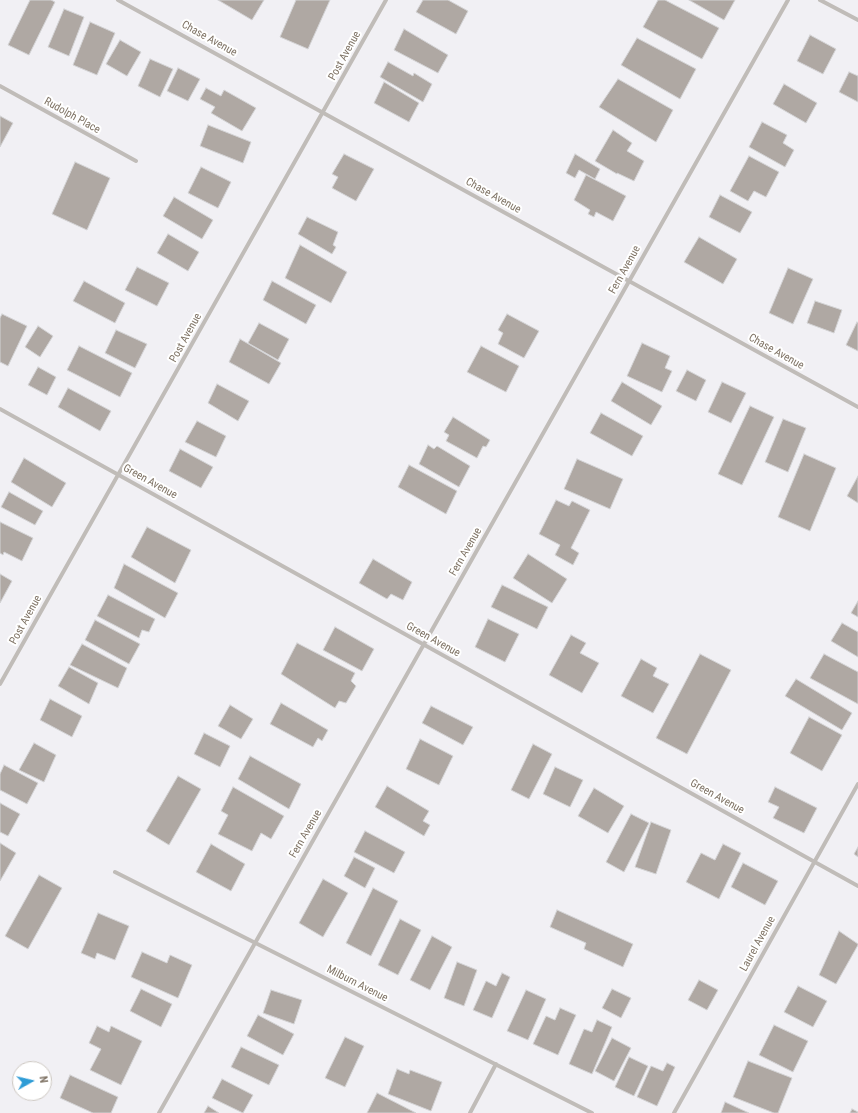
<!DOCTYPE html>
<style>
body{margin:0}
#map{position:relative;width:858px;height:1113px;overflow:hidden;background:#f1f0f4;font-family:"Roboto Condensed",sans-serif}
canvas{display:block}
.north{position:absolute;left:12px;top:1061px;width:40px;height:40px;box-sizing:border-box;background:#fff;border:1px solid #ccc7c1;border-radius:50%;rotate:82deg;font-size:11px;font-weight:700;line-height:16px;text-align:center;color:#7f7365}
.north::after{content:'';display:block;margin:auto;width:14px;height:18px;background:#2e9cd6;clip-path:polygon(50% 0,100% 100%,50% 72%,0 100%)}
</style>
<div id="map">
<canvas width="858" height="1113"></canvas>
<div class="north">N</div>
</div>
<script>
const context = document.querySelector('canvas').getContext('2d');
context.lineJoin = 'round';
function fillPath(path, color) {
  context.fillStyle = color;
  context.fill(path, 'evenodd');
}
function toPath(rows) {
  const path = new Path2D();
  for (const r of rows) {
    path.moveTo(r[0], r[1]);
    for (let i = 2; i < r.length; i += 2) path.lineTo(r[i], r[i + 1]);
  }
  return path;
}
function strokePath(path, color, width, dash) {
  context.strokeStyle = color;
  context.lineWidth = width;
  context.lineCap = dash ? 'butt' : 'round';
  context.setLineDash(dash || []);
  context.stroke(path);
}
function drawText(font, color, halo, rows, align = 'center') {
  context.font = font + ' "Roboto Condensed",sans-serif';
  context.lineWidth = 4;
  context.setLineDash([]);
  context.textBaseline = 'middle';
  context.strokeStyle = halo;
  context.fillStyle = color;
  for (const [text, x, y, turn = 0] of rows) {
    context.save();
    context.translate(x, y);
    context.rotate((+turn || 0) * Math.PI / 180);
    context.textAlign = isNaN(turn) ? turn : align;
    if (halo) context.strokeText(text, 0, 0);
    context.fillText(text, 0, 0);
    context.restore();
  }
}
const building = toPath([
 [30,0,51,0,55,2,29,55,8,45,30,0],
 [218,0,264,0,252,20,218,0],
 [296,0,330,0,308,49,280,37,296,0],
 [423,0,448,0,468,11,456,34,416,12,423,0],
 [658,0,665,0,719,28,702,59,643,27,658,0],
 [689,0,735,0,724,20,689,0],
 [64,9,84,17,69,56,48,47,64,9],
 [90,22,115,33,97,75,73,65,90,22],
 [404,29,448,55,438,73,394,50,404,29],
 [810,35,836,49,823,74,797,61,810,35],
 [637,38,696,69,680,99,621,65,637,38],
 [120,40,141,52,127,76,106,64,120,40],
 [150,59,173,69,160,97,138,86,150,59],
 [388,62,413,76,414,73,432,84,423,102,380,77,388,62],
 [178,68,200,79,188,101,167,91,178,68],
 [849,72,858,76,858,102,839,92,849,72],
 [618,79,673,110,656,142,599,107,618,79],
 [384,82,419,103,409,122,374,103,384,82],
 [784,84,817,103,806,123,773,104,784,84],
 [206,88,221,96,224,90,256,108,242,131,211,113,215,107,200,99,206,88],
 [0,116,13,123,0,147,0,116],
 [762,122,787,135,783,143,794,150,785,167,749,147,762,122],
 [208,125,251,142,243,163,200,146,208,125],
 [613,130,632,143,627,151,644,161,634,181,617,173,617,174,595,161,613,130],
 [344,154,374,169,356,201,332,188,338,177,332,174,344,154],
 [575,154,600,169,595,179,579,170,575,178,566,173,575,154],
 [749,156,779,172,766,197,754,191,748,201,730,191,749,156],
 [75,162,110,178,87,230,52,214,75,162],
 [201,167,231,182,218,208,188,193,201,167],
 [586,175,626,196,613,221,596,212,594,217,588,214,590,210,574,200,586,175],
 [720,195,752,212,740,233,709,217,720,195],
 [174,197,213,220,202,239,163,216,174,197],
 [307,217,338,232,333,245,336,247,332,254,298,234,307,217],
 [168,234,199,252,188,271,157,253,168,234],
 [699,237,737,259,723,284,684,262,699,237],
 [300,245,347,272,331,303,285,278,300,245],
 [137,267,169,283,157,306,125,290,137,267],
 [788,268,813,279,793,324,769,313,788,268],
 [84,281,125,303,115,323,73,301,84,281],
 [272,281,316,305,306,324,263,300,272,281],
 [815,301,842,310,834,333,807,323,815,301],
 [2,314,27,326,8,366,0,362,0,318,2,314],
 [507,314,539,331,524,358,498,344,503,333,498,330,507,314],
 [857,322,858,323,858,351,846,345,857,322],
 [259,323,289,339,278,360,248,343,259,323],
 [38,326,53,336,40,357,25,347,38,326],
 [116,330,147,344,135,368,105,353,116,330],
 [240,339,281,363,269,384,229,362,240,339],
 [642,343,670,356,665,368,672,371,662,392,627,376,642,343],
 [79,346,132,373,120,397,67,370,79,346],
 [481,346,519,366,506,392,467,372,481,346],
 [38,367,56,377,47,395,28,385,38,367],
 [687,370,706,380,696,401,676,391,687,370],
 [622,382,662,406,651,425,611,401,622,382],
 [722,382,746,393,731,423,708,412,722,382],
 [217,384,249,401,238,421,208,403,217,384],
 [68,388,111,411,100,431,58,407,68,388],
 [750,406,774,417,742,485,718,474,750,406],
 [601,413,643,436,632,456,590,433,601,413],
 [453,417,490,440,486,447,483,446,477,458,446,441,449,435,444,432,453,417],
 [783,419,806,428,788,472,765,462,783,419],
 [197,421,226,436,216,457,185,442,197,421],
 [428,445,434,449,437,446,470,466,459,487,419,464,428,445],
 [180,449,213,467,201,488,169,471,180,449],
 [804,454,836,468,810,531,778,517,804,454],
 [24,458,66,483,52,507,11,482,24,458],
 [577,459,623,479,610,509,564,489,577,459],
 [409,465,457,491,446,514,398,487,409,465],
 [858,476,858,503,847,496,858,476],
 [9,492,43,511,35,525,1,507,9,492],
 [556,500,569,506,572,501,590,510,571,548,579,553,573,565,555,555,560,545,539,534,556,500],
 [0,522,33,538,22,561,4,552,3,555,0,553,0,522],
 [147,527,191,550,175,583,131,557,147,527],
 [528,554,567,579,552,603,513,578,528,554],
 [373,559,412,582,403,600,391,594,387,599,359,583,373,559],
 [124,564,178,593,165,618,114,588,124,564],
 [0,574,12,581,0,603,0,574],
 [502,585,548,607,537,629,491,607,502,585],
 [108,595,155,619,149,632,142,630,139,638,97,616,108,595],
 [858,601,858,617,851,613,858,601],
 [488,619,519,634,505,662,475,647,488,619],
 [95,620,140,644,129,664,85,640,95,620],
 [842,623,858,632,858,657,831,641,842,623],
 [335,627,374,649,362,671,323,650,335,627],
 [571,635,586,643,580,653,599,663,582,693,549,675,571,635],
 [297,643,355,673,351,681,356,686,346,703,339,701,335,708,281,674,297,643],
 [82,644,127,668,118,688,70,665,82,644],
 [700,654,731,670,687,754,656,738,700,654],
 [824,654,858,672,858,704,810,678,824,654],
 [641,659,657,668,653,676,669,684,653,713,621,696,641,659],
 [69,667,98,683,89,704,58,686,69,667],
 [796,679,852,713,842,730,785,696,796,679],
 [50,699,82,716,72,737,40,720,50,699],
 [281,703,328,730,322,741,318,738,313,747,270,724,281,703],
 [230,705,253,719,241,739,218,726,230,705],
 [431,706,473,727,463,745,422,723,431,706],
 [809,717,842,735,822,771,790,753,809,717],
 [204,733,230,746,220,767,194,754,204,733],
 [420,739,453,756,439,785,406,769,420,739],
 [34,743,56,755,44,782,19,770,34,743],
 [533,744,552,754,529,799,511,790,533,744],
 [250,756,301,784,289,809,238,779,250,756],
 [4,765,38,783,27,804,0,790,0,774,4,765],
 [555,767,583,780,570,807,543,794,555,767],
 [178,776,201,789,169,845,146,831,178,776],
 [387,786,429,811,423,821,430,825,424,836,375,807,387,786],
 [233,787,284,816,271,839,261,833,252,851,218,834,228,815,221,811,233,787],
 [775,787,817,808,804,833,773,818,779,807,768,802,775,787],
 [594,788,624,806,608,833,578,816,594,788],
 [0,803,20,814,8,836,0,832,0,803],
 [631,814,649,823,624,872,606,862,631,814],
 [651,822,671,830,656,874,635,867,651,822],
 [365,831,405,852,394,873,354,852,365,831],
 [0,843,16,853,0,881,0,843],
 [211,844,245,864,231,891,196,872,211,844],
 [723,844,741,853,719,899,686,882,701,853,715,860,723,844],
 [858,847,858,857,854,854,858,847],
 [354,857,375,868,365,888,344,876,354,857],
 [743,863,778,881,765,905,731,887,743,863],
 [39,875,62,888,28,949,5,936,39,875],
 [323,879,348,893,323,937,299,923,323,879],
 [373,888,398,901,371,956,346,943,373,888],
 [557,910,633,944,623,967,584,949,586,943,550,927,557,910],
 [98,913,129,926,115,960,97,953,95,959,81,953,98,913],
 [400,919,421,930,398,975,378,965,400,919],
 [839,931,858,944,858,945,836,984,819,975,839,931],
 [432,936,452,947,430,990,410,980,432,936],
 [142,952,167,963,170,955,192,965,178,998,131,977,142,952],
 [457,962,477,970,464,1006,444,998,457,962],
 [502,973,510,977,492,1018,473,1010,486,981,496,986,502,973],
 [699,980,718,990,707,1010,688,1000,699,980],
 [798,986,827,1001,813,1027,784,1012,798,986],
 [141,989,172,1004,161,1027,130,1011,141,989],
 [612,989,631,998,621,1018,602,1008,612,989],
 [271,990,302,1000,294,1024,263,1013,271,990],
 [526,990,546,999,528,1040,507,1031,526,990],
 [560,1008,576,1015,558,1055,533,1044,546,1016,555,1020,560,1008],
 [258,1015,294,1034,283,1055,247,1036,258,1015],
 [597,1020,612,1027,592,1074,569,1064,584,1029,592,1032,597,1020],
 [774,1025,808,1041,793,1072,759,1055,774,1025],
 [97,1026,109,1032,111,1026,142,1041,121,1085,90,1070,101,1049,89,1043,97,1026],
 [345,1037,364,1046,345,1087,325,1078,345,1037],
 [612,1038,631,1048,614,1081,595,1071,612,1038],
 [241,1047,279,1065,269,1085,231,1067,241,1047],
 [629,1057,648,1066,634,1096,615,1087,629,1057],
 [748,1061,792,1078,778,1113,774,1113,733,1097,748,1061],
 [667,1063,675,1067,657,1106,637,1097,651,1066,663,1071,667,1063],
 [397,1069,409,1074,410,1070,442,1082,431,1111,388,1094,397,1069],
 [70,1075,118,1097,111,1113,93,1113,60,1098,70,1075],
 [222,1079,253,1095,243,1113,212,1098,222,1079],
 [377,1093,416,1113,367,1113,377,1093],
 [725,1102,749,1113,721,1113,725,1102],
 [208,1106,219,1113,204,1113,208,1106],
 [852,1109,858,1112,858,1113,850,1113,852,1109]
]);
fillPath(building, '#afa8a3');
strokePath(building, '#d3d3d5', 1);
strokePath(toPath([
 [118,0,858,407],
 [820,0,858,20],
 [0,86,136,161],
 [0,409,858,886],
 [0,684,386,0],
 [115,872,592,1113],
 [159,1113,788,0],
 [470,1113,496,1064],
 [674,1113,858,784]
]), '#c0bcb8', 4);
drawText('11px', '#7f7365', '#fff', [
 ["Chase Avenue",209,39,29],
 ["Post Avenue",345,56,-61],
 ["Rudolph Place",72,116,29],
 ["Chase Avenue",493,196,29],
 ["Fern Avenue",625,270,-61],
 ["Post Avenue",186,338,-61],
 ["Chase Avenue",776,352,29],
 ["Green Avenue",150,482,29],
 ["Fern Avenue",466,552,-60],
 ["Post Avenue",26,620,-61],
 ["Green Avenue",433,640,29],
 ["Green Avenue",717,797,29],
 ["Fern Avenue",306,834,-60],
 ["Laurel Avenue",758,944,-61],
 ["Milburn Avenue",357,984,27]
]);
</script>
